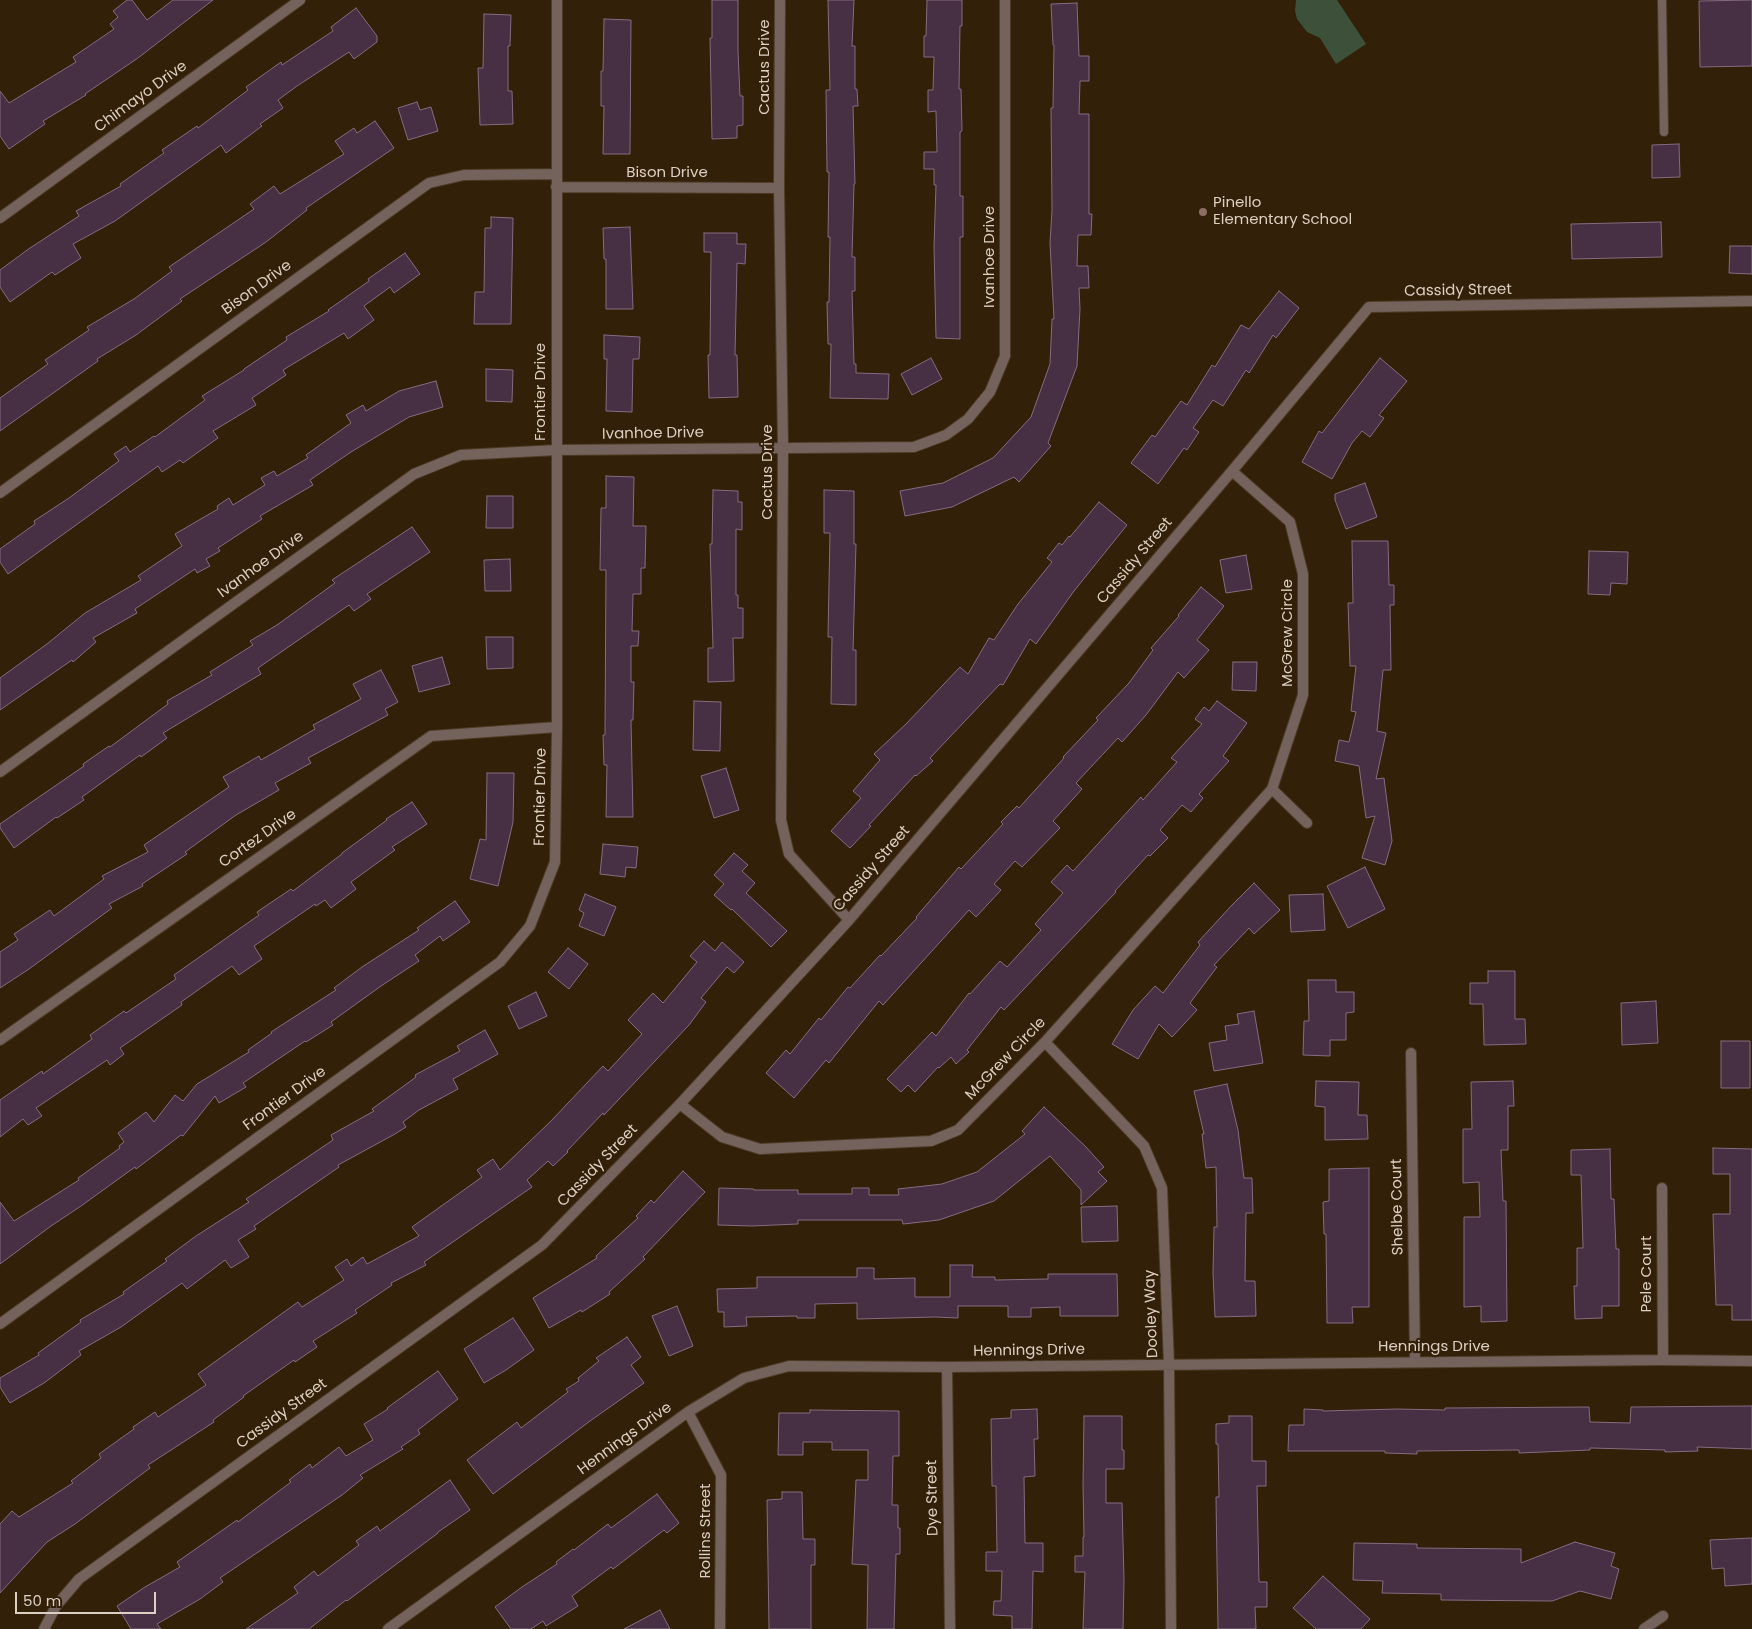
<!DOCTYPE html>
<style>
body{margin:0}
#map{position:relative;width:1752px;height:1629px;overflow:hidden;background:#332008;font-family:Poppins,sans-serif}
canvas{display:block}
.scale{position:absolute;left:15px;top:1592px;width:141px;height:22px;box-sizing:border-box;border:2px solid #dcd0c2;border-top:0;padding-left:6px;font-size:15px;line-height:18px;white-space:nowrap;color:#dcd0c2;-webkit-text-stroke:4px #332008;paint-order:stroke}
</style>
<div id="map">
<canvas width="1752" height="1629"></canvas>
<div class="scale">50 m</div>
</div>
<script>
const context = document.querySelector('canvas').getContext('2d');
context.lineJoin = 'round';
function fillPath(path, color) {
  context.fillStyle = color;
  context.fill(path, 'evenodd');
}
function toPath(rows) {
  const path = new Path2D();
  for (const r of rows) {
    path.moveTo(r[0], r[1]);
    for (let i = 2; i < r.length; i += 2) path.lineTo(r[i], r[i + 1]);
  }
  return path;
}
function strokePath(path, color, width, dash) {
  context.strokeStyle = color;
  context.lineWidth = width;
  context.lineCap = dash ? 'butt' : 'round';
  context.setLineDash(dash || []);
  context.stroke(path);
}
function drawText(font, color, halo, rows, align = 'center') {
  context.font = font + ' Poppins,sans-serif';
  context.lineWidth = 4.5;
  context.setLineDash([]);
  context.textBaseline = 'middle';
  context.strokeStyle = halo;
  context.fillStyle = color;
  for (const [text, x, y, turn = 0] of rows) {
    context.save();
    context.translate(x, y);
    context.rotate((+turn || 0) * Math.PI / 180);
    context.textAlign = isNaN(turn) ? turn : align;
    if (halo) context.strokeText(text, 0, 0);
    context.fillText(text, 0, 0);
    context.restore();
  }
}
fillPath(toPath([
 [1296,0,1337,0,1366,44,1336,64,1320,38,1307,32,1297,19,1295,11]
]), '#3d513a');
const building = toPath([
 [127,0,132,0,147,20,173,0,213,0,138,58,85,94,86,95,43,121,45,124,9,149,0,136,0,91,9,103,76,62,73,57,114,29,110,24,118,17,113,11,127,0],
 [712,0,738,0,738,51,740,96,743,96,743,125,737,126,737,138,712,139,710,38,712,38,712,0],
 [828,0,854,0,852,46,855,46,855,89,857,89,858,106,853,106,855,184,854,184,852,257,855,257,855,291,852,291,854,364,856,364,856,373,889,374,888,399,830,398,831,344,828,344,827,302,829,302,830,237,828,237,829,172,827,172,826,90,830,90,828,0],
 [927,0,962,0,962,26,960,26,959,89,961,89,962,131,960,132,960,196,963,196,963,237,960,237,960,339,936,338,934,246,936,185,934,185,934,169,924,169,924,152,937,152,936,111,928,112,928,90,933,90,934,57,924,57,924,36,926,36,927,0],
 [1752,0,1752,66,1700,67,1699,1,1752,0],
 [1077,3,1079,56,1089,56,1089,81,1080,81,1079,114,1089,114,1089,214,1092,214,1091,235,1078,235,1077,266,1088,266,1089,288,1079,288,1080,309,1077,366,1048,443,1051,446,1019,482,1014,477,952,507,905,516,900,491,943,483,993,458,1031,417,1050,364,1052,319,1054,319,1050,243,1052,210,1051,108,1053,108,1054,45,1053,45,1051,4,1077,3],
 [356,8,377,36,377,42,354,59,349,52,297,86,278,100,283,108,260,124,262,126,226,153,221,145,115,221,73,244,81,258,55,275,52,272,10,302,0,287,0,270,30,248,79,216,76,211,121,186,120,184,164,153,162,150,197,126,198,128,248,90,246,87,281,62,282,65,333,31,331,27,356,8],
 [484,14,511,15,510,46,508,46,508,91,512,91,513,124,480,125,478,68,483,68,484,14],
 [604,19,631,20,630,154,603,154,604,106,601,106,601,71,603,71,604,19],
 [417,102,420,110,431,107,438,131,408,140,398,108,417,102],
 [375,121,394,148,306,208,307,210,266,242,180,299,182,301,136,335,97,359,98,361,0,431,0,398,48,364,45,360,89,330,87,327,134,299,172,271,169,267,254,209,250,204,274,186,280,194,344,154,335,141,354,128,357,133,375,121],
 [1679,144,1680,177,1652,178,1652,145,1679,144],
 [491,217,513,218,511,324,474,324,475,292,484,292,485,228,491,228,491,217],
 [1661,222,1662,257,1572,259,1571,224,1661,222],
 [630,227,633,309,606,309,606,259,604,259,603,228,630,227],
 [704,233,737,233,737,244,746,244,745,264,737,263,735,355,737,355,738,397,709,398,708,355,710,355,711,252,704,252,704,233],
 [1730,246,1752,246,1752,274,1729,273,1730,246],
 [405,253,420,274,394,293,390,287,364,306,374,320,348,339,344,333,283,370,286,375,252,398,256,405,213,431,218,438,183,463,180,460,162,472,158,466,8,574,0,562,0,549,35,524,34,521,69,498,119,461,114,454,126,446,130,452,154,436,155,437,205,400,202,396,244,370,244,369,287,340,286,337,329,311,328,310,369,281,368,279,405,253],
 [1279,291,1299,308,1276,338,1273,335,1249,373,1246,370,1223,406,1213,400,1193,428,1199,432,1187,450,1184,448,1158,484,1131,463,1152,435,1155,437,1181,401,1187,405,1212,365,1215,367,1241,325,1249,329,1279,291],
 [604,335,640,337,639,359,633,359,632,412,606,411,607,359,604,359,604,335],
 [931,358,942,379,912,395,901,374,931,358],
 [1380,358,1407,381,1379,415,1384,418,1370,437,1362,431,1352,443,1332,479,1302,462,1319,431,1322,433,1380,358],
 [486,369,513,370,512,402,486,401,486,369],
 [436,381,443,407,409,417,351,452,310,480,313,485,260,516,262,519,218,548,220,551,206,559,210,566,197,573,195,569,135,609,137,613,93,638,96,642,73,662,72,660,0,710,0,678,47,644,85,613,141,580,138,576,182,546,175,534,218,509,217,506,229,498,233,505,265,485,261,478,274,471,277,476,308,458,306,455,351,423,346,415,363,405,366,411,399,391,436,381],
 [606,476,634,477,633,526,646,526,645,568,641,568,641,594,633,594,632,631,639,631,638,646,631,646,631,682,634,682,633,720,631,720,633,817,606,817,607,765,604,765,603,735,605,735,606,570,600,570,601,508,606,508,606,476],
 [1365,483,1377,517,1346,529,1335,500,1335,494,1365,483],
 [713,490,738,491,738,502,742,502,742,530,736,529,736,595,738,595,738,608,743,608,743,638,733,638,734,681,708,682,708,648,713,648,710,544,712,544,713,490],
 [824,490,854,491,854,544,856,544,853,650,856,650,856,705,831,704,832,637,828,637,830,533,824,533,824,490],
 [487,496,513,496,513,528,486,528,487,496],
 [1099,502,1127,525,1074,591,1036,644,1030,639,1003,685,1000,684,930,758,933,761,916,776,915,775,869,825,871,826,850,848,831,831,861,798,853,791,880,760,874,754,906,724,960,667,968,674,989,638,994,640,1018,604,1052,562,1047,558,1059,543,1062,545,1069,536,1070,537,1099,502],
 [412,527,430,552,367,594,371,599,354,611,349,605,258,668,261,674,163,733,167,738,141,757,140,755,82,797,84,800,57,818,56,817,14,848,0,828,0,824,84,766,83,764,109,746,110,747,168,704,167,701,212,675,210,672,253,645,250,641,277,625,335,583,332,580,412,527],
 [1352,541,1388,541,1389,585,1394,585,1394,605,1390,605,1391,670,1383,670,1377,731,1386,733,1376,779,1384,778,1392,841,1385,865,1362,858,1375,816,1366,818,1359,766,1335,761,1339,740,1349,742,1356,712,1351,711,1356,666,1350,666,1348,603,1353,603,1352,541],
 [1589,551,1628,552,1627,584,1611,583,1610,595,1588,594,1589,551],
 [1246,555,1252,589,1226,593,1220,560,1246,555],
 [510,559,511,591,485,591,484,560,510,559],
 [1201,587,1224,606,1197,640,1209,650,1184,678,1178,672,1146,715,1122,742,1118,738,1076,783,1082,789,1053,821,1060,828,1022,867,1015,861,994,884,1001,890,976,917,969,910,883,1005,879,1001,829,1063,826,1060,794,1098,766,1073,786,1050,790,1054,819,1018,821,1020,848,987,850,988,880,955,881,956,917,918,916,917,959,867,961,869,1003,824,1001,822,1017,806,1019,808,1064,758,1063,757,1098,720,1096,718,1129,683,1153,650,1151,648,1179,616,1178,615,1201,587],
 [486,637,513,637,513,668,487,669,486,637],
 [442,657,450,684,419,692,412,666,442,657],
 [1233,662,1257,662,1256,691,1232,690,1233,662],
 [381,670,398,702,385,709,388,715,308,758,311,763,275,783,279,790,236,815,185,852,187,854,142,884,143,886,109,904,112,908,29,969,0,988,0,952,18,940,14,934,50,910,54,916,104,879,102,876,148,852,144,845,229,787,223,777,259,756,261,760,315,729,313,725,361,699,353,684,381,670],
 [694,701,721,702,720,751,693,750,694,701],
 [1217,701,1247,723,1223,756,1229,761,1199,794,1203,798,1191,812,1182,805,1160,830,1168,838,1150,856,1148,855,1115,891,1116,892,1004,1010,1001,1007,967,1050,969,1052,956,1064,951,1057,939,1068,938,1067,915,1092,908,1085,901,1092,887,1079,932,1032,936,1036,969,993,970,994,1000,961,1007,967,1041,930,1035,924,1063,893,1051,882,1067,865,1073,871,1141,797,1143,800,1177,762,1171,758,1202,724,1195,719,1204,707,1209,711,1217,701],
 [726,768,739,810,714,818,701,776,726,768],
 [487,773,514,773,513,822,498,886,470,879,480,839,486,840,487,773],
 [412,802,427,824,392,847,395,850,351,882,356,889,331,908,325,900,316,906,315,904,254,946,262,959,239,975,232,966,181,1002,182,1005,120,1048,124,1054,110,1065,107,1060,36,1108,42,1116,28,1125,23,1119,0,1137,0,1100,42,1071,43,1074,92,1039,90,1035,124,1011,126,1013,176,979,174,975,259,915,257,912,291,889,293,891,342,854,342,853,387,820,386,819,412,802],
 [603,844,638,847,636,868,626,867,625,877,600,874,603,844],
 [734,853,748,865,742,871,755,883,746,893,787,931,771,947,732,909,731,910,714,895,724,884,714,875,734,853],
 [1365,867,1385,909,1348,928,1327,886,1365,867],
 [1254,883,1280,910,1254,934,1249,928,1214,965,1217,967,1190,1003,1197,1010,1172,1037,1159,1024,1138,1059,1112,1044,1133,1010,1155,986,1163,993,1200,945,1198,942,1232,905,1254,883],
 [585,894,616,907,604,936,579,926,584,913,579,910,585,894],
 [1323,894,1325,930,1291,932,1289,895,1323,894],
 [455,901,470,922,443,941,440,936,415,955,419,961,381,986,331,1022,333,1025,306,1042,305,1041,243,1083,246,1087,219,1103,215,1096,183,1136,181,1135,136,1169,135,1167,81,1206,51,1226,0,1264,0,1202,14,1221,79,1180,78,1178,120,1148,119,1146,124,1142,118,1133,146,1112,154,1122,175,1095,183,1101,197,1084,249,1052,248,1050,272,1033,271,1032,336,990,334,988,362,967,419,930,417,928,455,901],
 [704,941,715,951,722,942,744,962,734,973,727,967,701,998,706,1002,689,1025,604,1115,603,1113,567,1151,568,1152,553,1166,548,1161,527,1180,532,1187,424,1262,426,1265,391,1283,392,1285,355,1310,357,1313,313,1341,317,1347,295,1362,294,1360,243,1396,244,1397,213,1420,214,1422,148,1465,150,1468,75,1524,47,1542,0,1593,0,1524,12,1511,19,1517,73,1483,71,1481,101,1458,99,1454,134,1429,133,1427,155,1412,158,1417,206,1385,198,1374,298,1302,302,1307,344,1280,335,1267,347,1259,351,1266,363,1257,367,1264,419,1236,412,1227,482,1177,477,1170,493,1159,500,1170,551,1121,603,1066,608,1071,642,1034,628,1020,653,993,663,1003,697,962,690,956,704,941],
 [568,948,588,964,569,989,548,972,568,948],
 [1488,971,1515,971,1515,1019,1525,1019,1526,1044,1484,1045,1483,1004,1470,1004,1470,983,1488,983,1488,971],
 [1308,980,1336,980,1336,992,1354,992,1354,1012,1346,1013,1346,1040,1330,1040,1330,1056,1303,1055,1304,1021,1309,1021,1308,980],
 [536,992,547,1016,519,1029,508,1006,536,992],
 [1656,1001,1658,1043,1622,1045,1621,1003,1656,1001],
 [1254,1011,1263,1063,1214,1071,1209,1043,1227,1040,1225,1026,1239,1024,1237,1014,1254,1011],
 [485,1030,498,1054,453,1079,458,1089,419,1110,403,1122,406,1127,395,1134,338,1165,339,1167,254,1226,256,1229,238,1240,249,1257,231,1268,225,1260,187,1289,182,1283,121,1327,79,1351,81,1355,44,1383,10,1403,0,1387,0,1378,39,1355,38,1353,81,1322,80,1320,124,1294,123,1292,167,1261,165,1259,196,1236,249,1202,246,1199,333,1140,331,1135,374,1111,372,1109,416,1077,415,1075,460,1051,457,1046,485,1030],
 [1721,1041,1750,1041,1750,1088,1721,1088,1721,1041],
 [1316,1081,1359,1082,1358,1115,1367,1115,1368,1139,1325,1140,1325,1107,1315,1106,1316,1081],
 [1513,1081,1514,1106,1508,1106,1508,1150,1501,1150,1503,1201,1506,1201,1507,1321,1481,1322,1481,1306,1464,1307,1464,1217,1480,1217,1479,1182,1463,1183,1463,1129,1472,1129,1471,1082,1513,1081],
 [1227,1084,1238,1130,1244,1178,1252,1178,1253,1213,1246,1213,1245,1281,1255,1281,1256,1316,1215,1317,1213,1273,1214,1227,1217,1227,1216,1167,1206,1168,1202,1134,1204,1134,1194,1091,1227,1084],
 [1044,1107,1086,1147,1104,1167,1098,1172,1107,1181,1081,1205,1081,1190,1050,1156,994,1201,939,1220,903,1224,902,1220,798,1220,798,1224,752,1226,718,1225,719,1188,754,1189,754,1190,798,1190,798,1194,852,1194,852,1188,869,1188,869,1195,899,1195,898,1189,942,1184,977,1172,1025,1134,1022,1131,1044,1107],
 [1713,1148,1752,1149,1752,1320,1732,1320,1732,1305,1716,1305,1713,1214,1730,1214,1730,1174,1713,1174,1713,1148],
 [1610,1149,1611,1199,1614,1199,1616,1249,1619,1249,1619,1306,1602,1306,1602,1318,1575,1319,1574,1286,1577,1286,1577,1248,1583,1248,1581,1175,1571,1175,1571,1150,1610,1149],
 [1369,1168,1369,1307,1352,1307,1353,1323,1327,1323,1326,1234,1324,1234,1323,1202,1329,1201,1329,1169,1369,1168],
 [683,1171,705,1192,643,1257,645,1259,609,1292,610,1294,582,1312,581,1310,549,1328,533,1298,597,1258,596,1256,638,1218,636,1216,651,1200,654,1203,683,1171],
 [1117,1206,1118,1241,1082,1242,1081,1207,1117,1206],
 [950,1265,973,1265,972,1277,995,1277,995,1280,1048,1279,1048,1274,1117,1274,1118,1316,1060,1316,1060,1307,1031,1308,1031,1317,1008,1317,1008,1306,958,1306,958,1318,935,1317,857,1319,857,1303,815,1304,815,1318,797,1318,797,1316,746,1317,747,1326,724,1327,724,1312,718,1312,717,1289,757,1288,757,1277,857,1277,857,1268,874,1268,874,1279,915,1278,915,1297,950,1297,950,1265],
 [677,1306,693,1346,669,1356,652,1316,677,1306],
 [513,1318,534,1350,506,1370,484,1383,464,1349,513,1318],
 [627,1337,641,1357,631,1365,644,1383,590,1421,493,1494,467,1460,517,1422,521,1428,568,1392,566,1389,579,1381,578,1378,599,1361,596,1358,627,1337],
 [438,1371,458,1399,418,1430,420,1434,401,1447,403,1449,360,1475,363,1478,342,1495,220,1578,223,1582,200,1599,157,1624,161,1629,131,1629,117,1606,145,1587,180,1567,177,1562,237,1520,238,1522,291,1482,289,1480,310,1464,312,1468,339,1447,346,1456,373,1440,364,1424,388,1409,387,1408,438,1371],
 [1752,1406,1752,1449,1697,1447,1698,1451,1665,1452,1665,1450,1590,1448,1590,1450,1519,1453,1519,1450,1417,1451,1417,1454,1385,1453,1385,1451,1288,1451,1289,1425,1304,1425,1304,1409,1323,1410,1323,1411,1397,1409,1445,1410,1445,1408,1589,1407,1590,1422,1630,1423,1631,1407,1752,1406],
 [1037,1409,1038,1439,1034,1439,1035,1476,1024,1477,1025,1543,1043,1543,1043,1572,1033,1571,1032,1629,1012,1629,1012,1616,993,1615,994,1601,1001,1601,1002,1571,986,1571,986,1552,997,1552,996,1486,992,1486,991,1419,1011,1418,1011,1410,1037,1409],
 [810,1410,899,1411,899,1456,893,1456,892,1505,898,1505,898,1528,900,1528,900,1554,896,1554,894,1629,867,1629,868,1565,852,1564,856,1480,868,1480,868,1450,832,1450,832,1442,803,1442,803,1455,778,1455,779,1413,810,1413,810,1410],
 [1084,1416,1122,1416,1122,1450,1124,1450,1124,1469,1106,1469,1106,1503,1122,1503,1124,1580,1123,1629,1083,1629,1085,1572,1075,1572,1075,1556,1083,1556,1083,1537,1084,1537,1083,1485,1084,1416],
 [1229,1416,1252,1416,1252,1461,1266,1461,1266,1486,1257,1486,1259,1582,1267,1582,1267,1607,1255,1607,1256,1629,1218,1629,1216,1497,1219,1497,1218,1444,1216,1444,1216,1424,1229,1423,1229,1416],
 [450,1480,470,1510,438,1532,438,1533,347,1601,346,1600,309,1629,246,1629,298,1593,294,1587,314,1571,318,1576,359,1545,356,1541,377,1526,380,1531,450,1480],
 [782,1492,802,1492,803,1539,815,1539,815,1565,811,1565,811,1629,769,1629,767,1500,782,1499,782,1492],
 [657,1494,679,1523,667,1533,664,1530,613,1569,611,1567,572,1596,578,1606,546,1626,543,1621,531,1629,511,1629,495,1607,522,1587,557,1564,556,1562,573,1549,574,1550,608,1524,611,1528,657,1494],
 [1752,1538,1752,1584,1725,1586,1724,1568,1712,1569,1710,1540,1752,1538],
 [1575,1542,1615,1553,1611,1566,1619,1569,1611,1599,1580,1591,1552,1601,1441,1600,1441,1594,1382,1593,1383,1581,1353,1580,1354,1543,1417,1544,1417,1548,1521,1549,1521,1563,1575,1542],
 [1323,1576,1370,1619,1361,1629,1316,1629,1293,1608,1323,1576],
 [660,1610,670,1629,624,1629,660,1610]
]);
fillPath(building, '#473043');
strokePath(building, '#866b81', 1);
const service = toPath([
 [1662,0,1664,132]
]);
const minor = toPath([
 [780,0,779,188,783,447,781,820,789,854,849,920],
 [556,187,779,188],
 [0,218,300,0],
 [0,493,429,183,464,175,556,174],
 [0,772,414,474,461,455,557,450,557,0],
 [1272,789,1307,823],
 [1045,1042,1144,1146,1162,1188,1169,1364,1171,1629],
 [1411,1053,1415,1362],
 [680,1104,722,1137,760,1149,931,1141,958,1130,1045,1042,1272,789,1303,695,1303,574,1290,522,1232,471],
 [1662,1188,1663,1360],
 [0,1324,500,962,530,926,555,862,557,727],
 [947,1367,950,1629],
 [688,1412,721,1475,720,1629],
 [44,1629,56,1606,79,1579,542,1245,680,1104,849,920,1232,471,1369,307,1752,301],
 [388,1629,688,1412,744,1378,789,1366,947,1367,1663,1360,1752,1361],
 [1644,1629,1663,1616]
]);
const tertiary = toPath([
 [0,1040,431,736,557,727,557,450,914,447,946,435,968,419,990,392,1005,356,1005,0]
]);
strokePath(service, '#4e3c26', 10);
strokePath(minor, '#4e3c26', 12);
strokePath(tertiary, '#4e3c26', 12);
strokePath(service, '#74635d', 8);
strokePath(minor, '#74635d', 10);
strokePath(tertiary, '#74635d', 10);
for (const [x, y, r, color] of [
 [1203,212,5,"#8d6e63"]
]) {
  const dot = new Path2D();
  dot.arc(x, y, r, 0, 2 * Math.PI);
  context.fillStyle = color;
  context.fill(dot);
  strokePath(dot, '#332008', 2);
}
drawText('15px', '#dcd0c2', '#332008', [
 ["Cactus Drive",765,67,-90],
 ["Chimayo Drive",141,97,-36],
 ["Bison Drive",667,173],
 ["Ivanhoe Drive",990,257,-90],
 ["Bison Drive",257,288,-36],
 ["Cassidy Street",1458,291,-1],
 ["Frontier Drive",541,392,-90],
 ["Ivanhoe Drive",653,434,-1],
 ["Cactus Drive",768,472,-90],
 ["Cassidy Street",1135,561,-50],
 ["Ivanhoe Drive",261,565,-36],
 ["McGrew Circle",1288,633,-90],
 ["Frontier Drive",541,797,-89],
 ["Cortez Drive",258,839,-35],
 ["Cassidy Street",872,869,-49],
 ["McGrew Circle",1006,1059,-46],
 ["Frontier Drive",285,1099,-36],
 ["Cassidy Street",598,1166,-46],
 ["Shelbe Court",1398,1207,-91],
 ["Pele Court",1647,1274,-90],
 ["Dooley Way",1152,1314,-92],
 ["Hennings Drive",1434,1347],
 ["Hennings Drive",1029,1351,-1],
 ["Cassidy Street",282,1414,-36],
 ["Hennings Drive",625,1439,-36],
 ["Dye Street",933,1498,-91],
 ["Rollins Street",706,1531,-90]
]);
drawText('15px', '#dcd0c2', '#332008', [
 ["Pinello",1213,203],
 ["Elementary School",1213,220]
], 'left');
</script>
